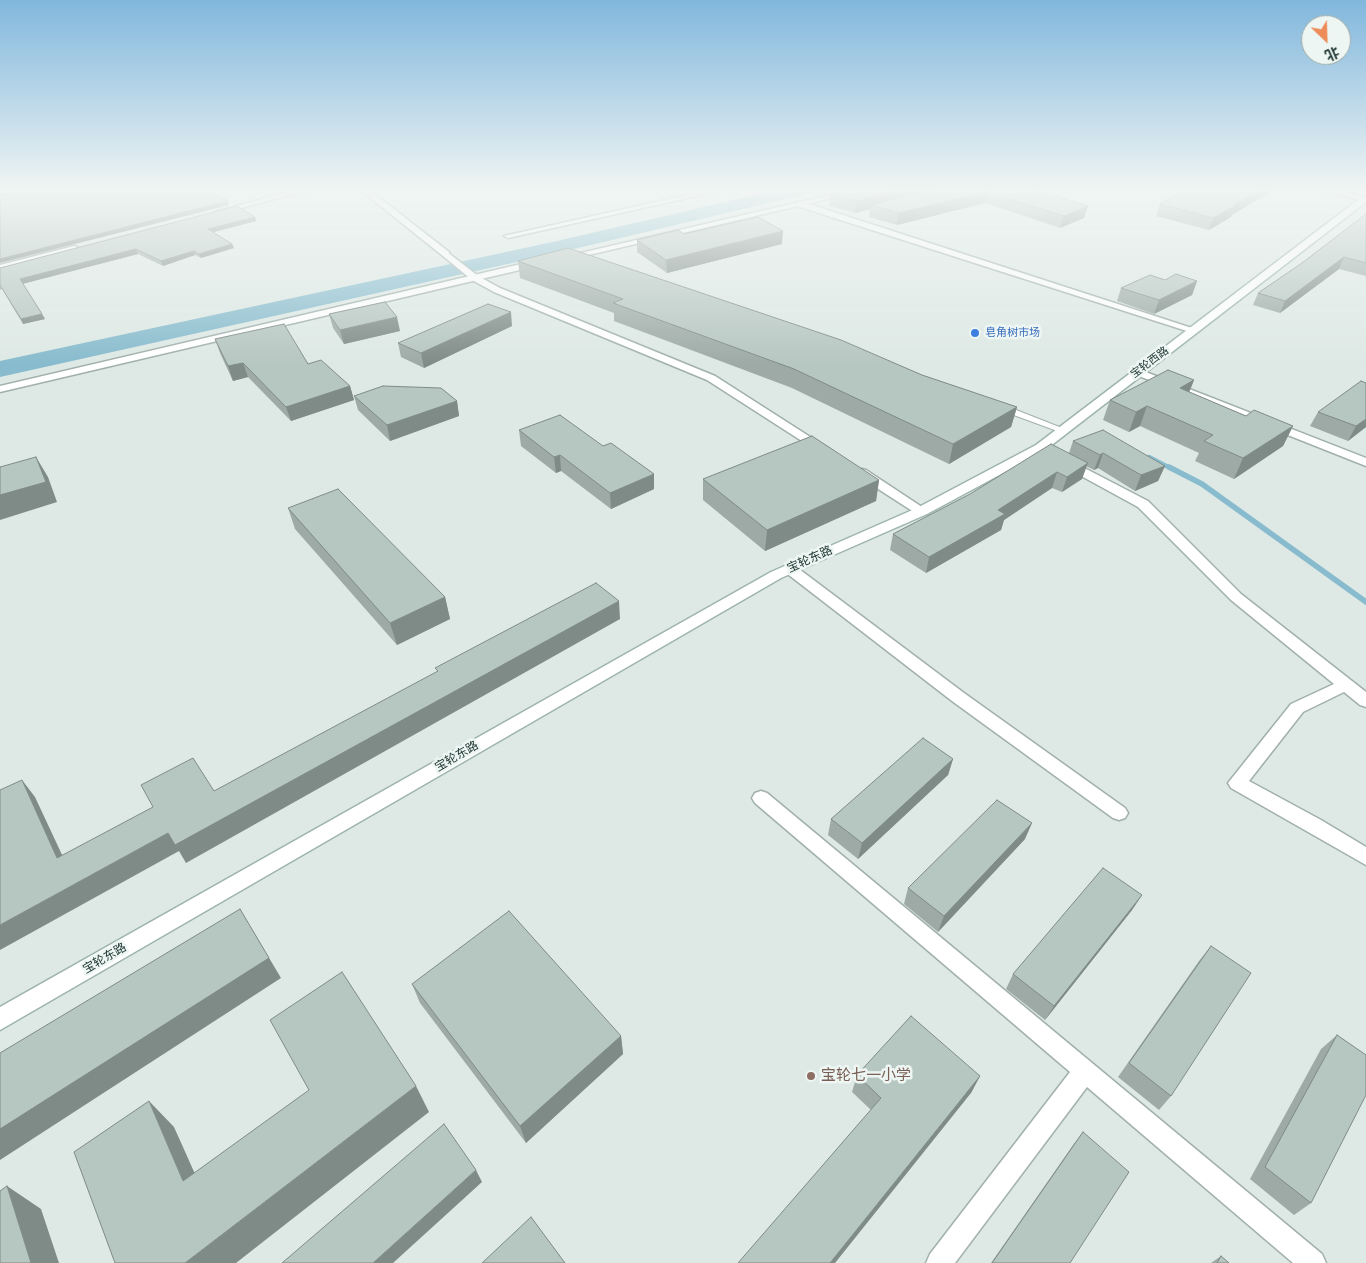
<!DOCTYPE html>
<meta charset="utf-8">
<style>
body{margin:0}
#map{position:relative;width:1366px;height:1263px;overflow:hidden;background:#dee9e5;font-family:"Nunito Sans","Noto Sans SC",sans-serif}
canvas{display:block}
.north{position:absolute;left:1301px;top:15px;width:50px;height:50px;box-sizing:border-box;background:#eef6f3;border:1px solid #9caaa7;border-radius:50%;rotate:156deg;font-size:14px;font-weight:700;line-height:20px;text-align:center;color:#203834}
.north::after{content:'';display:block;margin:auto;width:18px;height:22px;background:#ed8c58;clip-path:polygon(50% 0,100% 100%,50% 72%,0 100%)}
</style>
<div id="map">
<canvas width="1366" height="1263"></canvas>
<div class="north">北</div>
</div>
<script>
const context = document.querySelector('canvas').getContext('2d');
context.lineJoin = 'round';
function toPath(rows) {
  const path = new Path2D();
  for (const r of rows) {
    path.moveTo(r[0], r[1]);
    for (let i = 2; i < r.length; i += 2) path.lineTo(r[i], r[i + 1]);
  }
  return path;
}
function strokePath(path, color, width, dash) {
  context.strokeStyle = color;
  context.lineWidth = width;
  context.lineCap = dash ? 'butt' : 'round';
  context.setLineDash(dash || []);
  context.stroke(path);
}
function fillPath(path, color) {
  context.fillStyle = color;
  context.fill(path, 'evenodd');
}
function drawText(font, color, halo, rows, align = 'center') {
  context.font = font + ' "Nunito Sans","Noto Sans SC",sans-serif';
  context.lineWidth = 5;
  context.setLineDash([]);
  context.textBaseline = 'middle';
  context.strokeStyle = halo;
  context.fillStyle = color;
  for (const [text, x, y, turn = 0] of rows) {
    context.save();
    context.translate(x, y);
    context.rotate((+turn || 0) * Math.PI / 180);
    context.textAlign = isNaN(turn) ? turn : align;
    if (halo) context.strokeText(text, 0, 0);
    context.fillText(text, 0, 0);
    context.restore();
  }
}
strokePath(toPath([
 [1149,457,1172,469]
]), '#87bbcd', 4.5);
strokePath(toPath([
 [1169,467,1202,484,1366,602]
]), '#87bbcd', 5.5);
fillPath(toPath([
 [785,188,818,188,815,192,557,253,0,377,0,361,557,241,785,188]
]), '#87bbcd');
const service = toPath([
 [1000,406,1006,406,1067,430,1063,432,1060,432,1000,410,1000,406]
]);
const minor = toPath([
 [718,188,733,188,508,238,504,236,718,188],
 [797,202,803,202,1198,330,1190,332,797,206,797,202],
 [446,251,478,276,500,288,715,376,829,449,823,453,819,452,707,380,494,292,472,280,443,256,442,254,446,251],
 [1138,369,1366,458,1366,466,1134,374,1133,372,1138,369],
 [1067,459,1148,501,1241,594,1366,692,1366,707,1360,705,1344,692,1303,712,1249,781,1321,820,1366,847,1366,865,1231,788,1228,783,1291,704,1334,684,1231,600,1138,507,1063,466,1061,463,1067,459],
 [862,469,866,470,928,511,927,514,917,514,858,476,856,473,858,470,862,469],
 [790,565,795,566,964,693,1125,808,1128,813,1125,818,1119,820,1113,818,952,701,785,572,783,569,790,565],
 [761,791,767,793,1322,1254,1326,1263,1293,1263,1087,1087,955,1263,926,1263,930,1254,1070,1072,755,803,752,798,755,793,761,791]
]);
const tertiary = toPath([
 [0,188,6,188,0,191,0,188],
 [302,188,315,188,219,214,215,212,302,188],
 [358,188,367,188,449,252,449,256,443,256,358,188],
 [860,188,875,188,563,261,559,258,860,188],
 [1312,188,1327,188,1366,197,1366,201,1312,188],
 [74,246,77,247,77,251,0,271,0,265,74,246],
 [538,260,542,263,541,265,0,392,0,386,538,260]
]);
const secondary = toPath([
 [1363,196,1366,196,1366,202,1044,451,927,514,781,578,0,1030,0,1007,771,572,917,508,1036,445,1363,196]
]);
strokePath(service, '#a1b0ac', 2);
strokePath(minor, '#a1b0ac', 3);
strokePath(tertiary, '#a1b0ac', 3);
strokePath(secondary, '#9db4ae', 3);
fillPath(service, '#fff');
fillPath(minor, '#fff');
fillPath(tertiary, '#fff');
fillPath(secondary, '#fff');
fillPath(toPath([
 [855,188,1049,188,1038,191,1088,206,1084,218,1060,228,985,203,897,225,869,217,870,209,855,213,829,206,830,194],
 [1188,188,1277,188,1232,215,1231,217,1209,230,1156,216,1160,204],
 [1345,188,1356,188,1354,190],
 [1366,214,1366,276,1339,269,1280,313,1253,305,1258,293,1302,263],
 [255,217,256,221,213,232,232,244,234,248,201,258,195,255,163,266,138,254,22,284,45,319,23,324,2,289,0,290,0,268],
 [637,240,782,244,667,273,637,252],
 [518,261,922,375,1017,407,1011,427,949,464,792,388,614,321,614,313,520,278],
 [1165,280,1197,281,1192,295,1154,314,1117,301,1121,288],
 [329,314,400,331,344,344,333,328],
 [512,326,424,368,401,357,398,343],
 [215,339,308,364,350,386,354,400,291,421,248,377,233,381,220,353],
 [1194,380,1189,392,1246,416,1293,426,1283,446,1234,479,1195,461,1199,453,1140,426,1129,432,1103,420,1110,400],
 [354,396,457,401,459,416,390,441,358,410],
 [1318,412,1366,427,1348,441,1310,426],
 [519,430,603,446,654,474,654,489,611,509,561,471,556,473,521,446],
 [1073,441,1165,466,1158,481,1135,491,1098,468,1094,470,1086,466,1082,479,1062,492,1052,488,1004,520,1001,530,926,573,890,550,893,534,1069,453],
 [703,479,879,480,876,501,765,551,703,500],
 [288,508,445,597,450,619,397,645,295,529],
 [953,759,948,775,858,859,828,835,831,819],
 [1025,839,938,932,904,904,908,888],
 [1142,895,1132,910,1045,1020,1006,989,1013,974],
 [1211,946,1171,1096,1159,1110,1118,1077,1199,961],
 [412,984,621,1036,623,1054,526,1143,420,1003],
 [1337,1035,1311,1203,1294,1215,1250,1179,1321,1049],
 [857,1075,980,1076,971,1093,871,1110,852,1092],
 [1083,1132,1070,1263,991,1263,1073,1145],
 [1221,1256,1229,1263,1211,1263]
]), '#9daaa6');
fillPath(toPath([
 [911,188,956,188,871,205,870,209,855,213,856,201],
 [1017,188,1049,188,1015,197],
 [1263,188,1277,188,1232,215,1231,217,1209,230,1213,218,1233,205],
 [987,192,985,203,897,225,898,213],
 [228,201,229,205,0,263,0,259],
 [1088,206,1084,218,1060,228,1064,216],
 [255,217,256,221,210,233,208,229],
 [783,231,782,244,667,273,666,260],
 [232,244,234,248,201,258,199,254],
 [136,249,138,254,22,284,20,279],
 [194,251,195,255,163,266,161,261],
 [1344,257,1339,269,1280,313,1285,301],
 [1197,281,1192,295,1154,314,1159,300],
 [511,312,512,326,424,368,421,353],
 [42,314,45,319,23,324,21,319],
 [397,317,400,331,344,344,340,330],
 [243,363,248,377,233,381,228,366],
 [1194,380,1186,400,1180,388],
 [350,386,354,400,291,421,286,407],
 [457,401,459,416,390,441,387,425],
 [1147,406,1140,426,1129,432,1136,412],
 [1017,407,1011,427,949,464,953,444],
 [1366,419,1366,427,1348,441,1356,426],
 [1293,426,1283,446,1234,479,1243,458],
 [1103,453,1098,468,1094,470,1100,455],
 [560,455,561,471,556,473,554,457],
 [36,457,48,477,57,502,0,520,0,495],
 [1088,463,1082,479,1062,492,1067,477],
 [1165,466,1158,481,1135,491,1141,475],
 [1057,472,1052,488,1004,520,1001,530,926,573,929,557,998,510],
 [654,474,654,489,611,509,610,493],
 [879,480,876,501,765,551,767,530],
 [445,597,450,619,397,645,390,623],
 [619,601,620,619,186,863,179,851,0,950,0,925,168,833],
 [953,759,948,775,858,859,862,843],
 [22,780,35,797,71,874,57,858],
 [1032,823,1025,839,938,932,944,916],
 [1142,895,1132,910,1045,1020,1054,1006],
 [240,909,281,978,0,1160,0,1129],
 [621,1036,623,1054,526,1143,520,1126],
 [980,1076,971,1093,835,1263,830,1263],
 [416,1086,429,1112,236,1263,185,1263],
 [149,1101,174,1127,208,1203,183,1181],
 [476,1170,482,1182,393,1263,373,1263],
 [7,1186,41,1209,59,1263,31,1263]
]), '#7f8b87');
const building = toPath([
 [31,188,207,188,228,201,0,259,0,195,31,188],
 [855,188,911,188,856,201,830,194,855,188],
 [941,188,1028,188,1088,206,1064,216,987,192,898,213,871,205,941,188],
 [1188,188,1263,188,1233,205,1235,206,1213,218,1160,204,1188,188],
 [237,206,255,217,208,229,232,244,199,254,194,251,161,261,136,249,20,279,42,314,21,319,0,285,0,268,237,206],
 [1366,214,1366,263,1344,257,1285,301,1258,293,1302,263,1366,214],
 [758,217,783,231,666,260,637,240,678,230,684,234,758,217],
 [568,248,841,340,922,375,1017,407,953,444,794,369,613,303,623,299,518,261,568,248],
 [1176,274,1197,281,1159,300,1121,288,1150,275,1165,280,1176,274],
 [385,302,397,317,340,330,329,314,385,302],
 [488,304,511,312,421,353,398,343,488,304],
 [284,324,308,364,321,360,350,386,286,407,243,363,228,366,215,339,284,324],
 [1168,370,1194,380,1180,388,1246,416,1254,410,1293,426,1243,458,1204,441,1213,435,1147,406,1136,412,1110,400,1168,370],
 [1361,381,1366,383,1366,419,1356,426,1318,412,1361,381],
 [383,386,441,388,457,401,387,425,354,396,383,386],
 [560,415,603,446,611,443,654,474,610,493,560,455,554,457,519,430,560,415],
 [1103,430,1165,466,1141,475,1103,453,1100,455,1073,441,1103,430],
 [812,436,879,480,767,530,703,479,812,436],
 [1051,444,1088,463,1067,477,1057,472,998,510,1005,514,929,557,893,534,970,494,1051,444],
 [36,457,46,482,0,495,0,467,36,457],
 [338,489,445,597,390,623,288,508,338,489],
 [596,583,619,601,175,845,168,833,0,925,0,790,22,780,57,858,153,807,141,785,193,758,214,791,438,671,435,668,596,583],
 [923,738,953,759,862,843,831,819,923,738],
 [997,800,1032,823,944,916,908,888,997,800],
 [1103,868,1142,895,1054,1006,1013,974,1103,868],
 [240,909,269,958,0,1129,0,1053,240,909],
 [509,911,621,1036,520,1126,412,984,509,911],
 [1211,946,1251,973,1171,1096,1129,1063,1211,946],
 [342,972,416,1086,185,1263,115,1263,74,1152,149,1101,183,1181,309,1090,270,1020,342,972],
 [911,1016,980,1076,830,1263,738,1263,881,1098,857,1075,911,1016],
 [1337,1035,1366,1055,1366,1095,1311,1203,1265,1167,1337,1035],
 [444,1124,476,1170,373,1263,282,1263,444,1124],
 [1083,1132,1129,1172,1070,1263,992,1263,1083,1132],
 [7,1186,31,1263,0,1263,0,1191,7,1186],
 [531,1217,565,1263,482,1263,531,1217],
 [1221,1256,1229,1263,1217,1263,1221,1256]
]);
fillPath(building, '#b6c6c1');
strokePath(building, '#7f8b87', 1);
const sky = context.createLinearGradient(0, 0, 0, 365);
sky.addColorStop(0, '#81b7dd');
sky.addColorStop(0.52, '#f0f5f3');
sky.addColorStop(1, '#f0f5f300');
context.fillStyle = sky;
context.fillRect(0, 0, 1366, 365);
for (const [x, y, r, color] of [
 [975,333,5,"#3f7fe0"],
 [811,1076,5,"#8d6e63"]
]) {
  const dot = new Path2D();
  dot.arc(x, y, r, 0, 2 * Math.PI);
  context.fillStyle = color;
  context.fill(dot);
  strokePath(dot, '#eef6f3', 2);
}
drawText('11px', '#366cbe', '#eef6f3', [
 ["皂角树市场",985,333]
], 'left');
drawText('11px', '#203834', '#eef6f3', [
 ["宝轮西路",1150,363,-37]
]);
drawText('12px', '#203834', '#eef6f3', [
 ["宝轮东路",810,560,-24],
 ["宝轮东路",457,757,-30],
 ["宝轮东路",105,959,-30]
]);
drawText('15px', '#785e54', '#eef6f3', [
 ["宝轮七一小学",821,1076]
], 'left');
</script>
